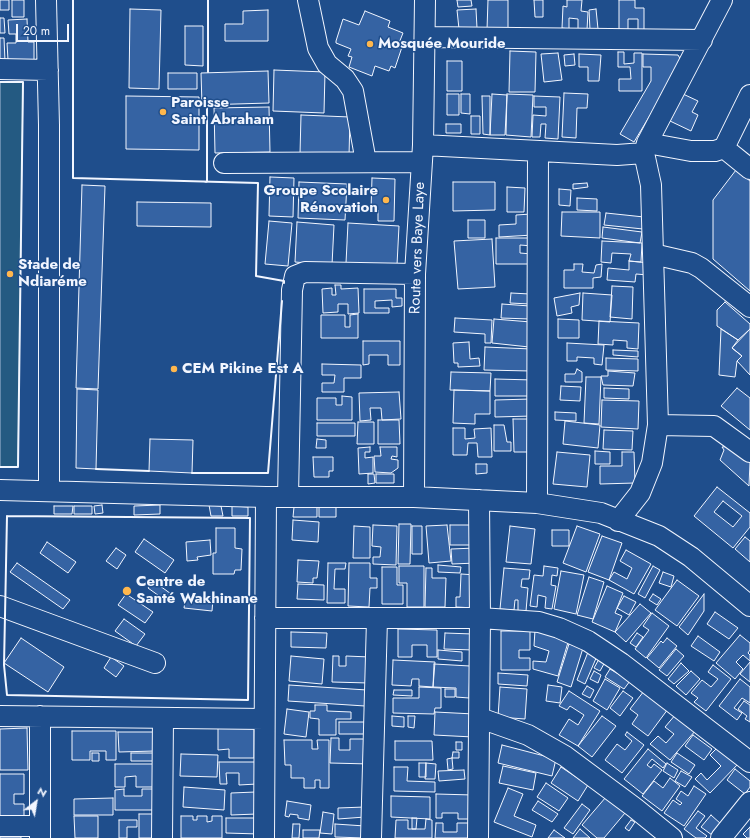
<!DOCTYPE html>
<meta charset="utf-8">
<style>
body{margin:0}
#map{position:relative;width:750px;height:838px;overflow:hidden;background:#1f4e8c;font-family:Jost,sans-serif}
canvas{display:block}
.north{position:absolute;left:16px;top:782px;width:40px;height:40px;-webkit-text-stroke:3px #1f4e8c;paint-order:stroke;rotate:31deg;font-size:11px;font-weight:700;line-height:16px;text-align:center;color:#f2f6ff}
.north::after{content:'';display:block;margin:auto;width:14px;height:18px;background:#f2f6ff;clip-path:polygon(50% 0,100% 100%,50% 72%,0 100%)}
.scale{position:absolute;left:16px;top:24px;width:53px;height:18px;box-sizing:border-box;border:2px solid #f2f6ff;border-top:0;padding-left:5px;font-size:12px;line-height:14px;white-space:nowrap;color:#f2f6ff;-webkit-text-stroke:3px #1f4e8c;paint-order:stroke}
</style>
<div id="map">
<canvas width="750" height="838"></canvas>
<div class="north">N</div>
<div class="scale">20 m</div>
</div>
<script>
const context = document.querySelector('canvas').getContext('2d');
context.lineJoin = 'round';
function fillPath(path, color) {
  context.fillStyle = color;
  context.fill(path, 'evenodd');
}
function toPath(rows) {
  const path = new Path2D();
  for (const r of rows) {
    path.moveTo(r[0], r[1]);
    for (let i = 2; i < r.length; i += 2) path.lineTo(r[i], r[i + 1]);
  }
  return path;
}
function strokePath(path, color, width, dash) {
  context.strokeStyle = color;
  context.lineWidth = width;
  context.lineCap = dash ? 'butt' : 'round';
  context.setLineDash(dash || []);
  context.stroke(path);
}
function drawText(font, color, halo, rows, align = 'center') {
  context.font = font + ' Jost,sans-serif';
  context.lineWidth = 3;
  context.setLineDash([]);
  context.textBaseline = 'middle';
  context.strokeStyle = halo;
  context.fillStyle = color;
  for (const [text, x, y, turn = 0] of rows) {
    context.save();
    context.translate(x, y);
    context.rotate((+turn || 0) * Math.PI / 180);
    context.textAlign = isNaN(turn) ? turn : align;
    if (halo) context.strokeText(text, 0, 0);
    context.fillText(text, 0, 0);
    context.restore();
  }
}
const green = toPath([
 [0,82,23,82,18,467,0,467,0,82]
]);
fillPath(green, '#245a82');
strokePath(green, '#a8bbd7', 1);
const building = toPath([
 [0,0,9,0,9,10,0,10,0,0],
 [12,0,24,0,24,17,12,17,12,0],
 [457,0,471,0,472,6,458,7,457,0],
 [488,0,508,0,508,30,487,30,488,0],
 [534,0,543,0,543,17,535,17,534,0],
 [567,0,582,0,581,11,588,12,587,30,578,29,578,19,569,18,569,29,562,28,563,6,567,7,567,0],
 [619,0,635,0,635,8,644,8,644,31,638,32,638,19,628,19,628,31,619,32,619,0],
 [130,9,161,10,159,89,129,88,130,9],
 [476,9,477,28,459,29,457,10,476,9],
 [596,9,598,29,590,30,589,10,596,9],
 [268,10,268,41,225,41,225,24,243,24,243,11,268,10],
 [365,11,390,21,388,27,403,33,399,43,403,44,395,68,391,66,389,71,375,66,372,76,349,67,352,57,348,56,351,49,336,43,336,41,343,19,359,25,365,11],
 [0,18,4,18,5,33,0,33,0,18],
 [27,19,28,42,34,42,34,60,8,60,7,43,16,43,16,34,9,34,8,20,27,19],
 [185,26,203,26,203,66,185,65,185,26],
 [0,38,4,38,5,61,0,61,0,38],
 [510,51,536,52,535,92,509,92,510,51],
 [618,52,624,52,624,64,634,63,634,53,642,53,642,91,619,91,619,79,631,79,630,67,618,67,618,52],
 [558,53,562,80,544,82,541,54,558,53],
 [574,54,575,65,565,66,564,55,574,54],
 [579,54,601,55,599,81,588,81,588,67,579,67,579,54],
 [643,54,678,55,682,62,634,142,620,134,651,81,651,67,643,67,643,54],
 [447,61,462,61,462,91,447,91,447,61],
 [274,70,325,72,324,113,273,111,274,70],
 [268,71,269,103,202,105,201,73,268,71],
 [168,73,197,73,197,89,168,89,168,73],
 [564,93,588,94,587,108,577,108,576,138,562,137,564,93],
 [447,94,459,94,459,115,447,115,447,94],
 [461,94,470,94,470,114,461,113,461,94],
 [492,94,507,95,505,135,490,135,492,94],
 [507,94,533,95,531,137,506,135,507,94],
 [683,94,698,101,692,112,698,115,691,131,670,121,683,94],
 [126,96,199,97,199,150,126,149,126,96],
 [482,96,490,96,490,135,483,134,482,96],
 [534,96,560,97,558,139,545,138,546,124,541,124,540,137,532,137,533,115,546,116,546,107,534,107,534,96],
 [269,107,270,152,215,153,214,108,269,107],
 [301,115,350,117,349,156,300,154,301,115],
 [471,116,480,116,480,134,471,134,471,116],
 [446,124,461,124,461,133,446,133,446,124],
 [736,170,750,181,750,291,713,259,713,200,736,170],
 [270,177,294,178,293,217,269,216,270,177],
 [372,178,395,179,394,221,378,221,378,210,371,210,372,178],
 [299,182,347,184,345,220,298,218,299,182],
 [453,182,495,182,495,210,453,211,453,182],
 [587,183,588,187,573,189,573,184,587,183],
 [82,185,105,186,98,389,76,388,82,185],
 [507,187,525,188,524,212,507,212,507,187],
 [559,189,571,190,570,206,559,205,559,189],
 [577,198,597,199,597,211,577,210,577,198],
 [137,202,211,203,211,227,137,226,137,202],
 [562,212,600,212,600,238,561,236,562,212],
 [606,213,644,217,643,229,604,225,606,213],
 [531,214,533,235,499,237,499,225,516,224,516,215,531,214],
 [468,220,485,220,485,238,468,238,468,220],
 [269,221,292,223,288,266,265,264,269,221],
 [297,222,334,225,332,265,295,262,297,222],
 [348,223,399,226,397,265,346,263,348,223],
 [603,227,642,232,640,243,602,238,603,227],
 [496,238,532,238,533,246,520,245,520,253,532,254,532,264,496,264,496,238],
 [492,239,495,287,458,289,454,241,492,239],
 [602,241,642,243,641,262,629,261,631,254,612,253,611,263,601,262,602,241],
 [629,261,649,263,648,275,636,274,635,282,607,280,608,268,629,270,629,261],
 [574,264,583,264,582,272,594,273,596,265,602,264,601,277,593,278,593,288,564,288,564,270,574,270,574,264],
 [335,285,341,285,341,289,358,288,359,313,348,314,348,304,338,304,338,312,323,313,322,289,332,288,332,295,336,295,335,285],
 [612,286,633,287,632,319,610,317,612,286],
 [364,289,396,289,396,298,402,298,402,306,392,307,392,300,375,301,375,308,389,308,389,313,364,313,364,289],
 [511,293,530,294,530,304,510,303,511,293],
 [580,293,579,305,571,307,572,313,557,316,554,298,580,293],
 [583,293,612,295,610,322,582,320,583,293],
 [725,302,750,324,750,329,738,340,717,326,717,310,725,302],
 [502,304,530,306,530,319,501,318,502,304],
 [358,314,358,338,321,338,321,315,345,315,345,327,350,327,350,315,358,314],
 [455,318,492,320,491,343,485,343,485,334,454,332,455,318],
 [494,319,531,322,529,347,492,343,494,319],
 [558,319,579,320,579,338,558,338,558,319],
 [599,321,639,323,638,349,627,348,627,341,613,340,613,345,598,344,599,321],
 [721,329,738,340,732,348,742,356,737,361,735,377,719,375,721,329],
 [750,329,750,375,737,361,742,356,732,348,750,329],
 [363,341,400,341,400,365,388,365,388,355,369,355,369,364,363,365,363,341],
 [469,342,470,359,479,358,480,366,458,367,458,363,454,363,453,343,469,342],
 [567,343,604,345,602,365,594,364,594,358,577,357,577,361,567,361,567,343],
 [485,347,532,349,531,371,484,370,485,347],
 [613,350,638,351,638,357,613,355,613,350],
 [606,358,638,359,638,371,606,370,606,358],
 [322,364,361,365,361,378,344,378,344,392,322,392,322,383,334,383,335,375,322,375,322,364],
 [577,369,582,372,582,382,565,382,565,374,575,374,577,369],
 [608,371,635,373,633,386,603,385,601,376,608,376,608,371],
 [451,372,491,373,490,391,450,390,451,372],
 [586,377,601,377,599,424,584,423,586,377],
 [495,379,534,380,534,396,495,396,495,379],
 [561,386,581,387,580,401,560,400,561,386],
 [604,388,629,389,629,399,604,398,604,388],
 [737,388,750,398,750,430,721,406,737,388],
 [77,389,98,390,96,469,76,468,77,389],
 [454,390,490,391,490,414,475,414,475,424,453,423,454,390],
 [399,392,401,419,382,420,381,408,370,408,371,420,360,421,359,393,399,392],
 [342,396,352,397,352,420,317,420,317,398,336,398,336,405,342,405,342,396],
 [531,399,532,416,495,417,495,400,531,399],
 [602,400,639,401,638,429,601,427,602,400],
 [555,412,576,413,576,421,555,420,555,412],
 [513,419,531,419,532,452,514,452,513,419],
 [378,420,399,420,400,444,378,444,378,420],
 [565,421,600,425,598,448,563,444,565,421],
 [358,422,374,422,374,444,357,444,358,422],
 [317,423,355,423,355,436,317,436,317,423],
 [494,425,504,425,507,442,511,442,511,451,494,451,494,425],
 [453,428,465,428,465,439,475,438,474,429,491,428,492,457,478,457,477,443,468,443,467,455,453,455,453,428],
 [604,430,633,431,632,450,603,449,604,430],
 [150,439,193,440,192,473,149,471,150,439],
 [317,439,326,440,326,448,316,448,317,439],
 [732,446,750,462,749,486,720,460,724,450,722,447,732,446],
 [370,447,370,452,365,452,365,458,373,457,373,473,359,474,358,448,370,447],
 [380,447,397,447,397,457,392,456,391,459,398,460,398,468,391,473,375,472,374,456,381,456,380,447],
 [595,451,610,452,610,464,595,464,595,451],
 [557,452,590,455,587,487,553,484,557,452],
 [622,452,634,452,635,483,600,484,600,466,622,466,622,452],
 [313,457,333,457,333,471,329,471,329,477,314,477,313,457],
 [476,464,487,464,487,473,476,474,476,464],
 [368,474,374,474,375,483,368,484,368,474],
 [376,474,394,474,394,483,376,483,376,474],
 [717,487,750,513,750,527,733,548,694,516,717,487],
 [723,501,742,516,733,527,714,512,723,501],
 [102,505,103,513,95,514,94,506,102,505],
 [160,505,160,514,134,515,134,506,160,505],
 [209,505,221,506,223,516,211,516,209,505],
 [54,506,73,506,72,514,54,514,54,506],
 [74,506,92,506,92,514,74,514,74,506],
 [232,506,248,507,248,516,232,516,232,506],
 [319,506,336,506,336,517,319,517,319,506],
 [294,507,317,507,317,517,293,517,294,507],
 [293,520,319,522,318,542,292,540,293,520],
 [399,524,411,524,410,564,398,564,399,524],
 [373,525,397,526,396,565,373,564,373,557,380,557,381,547,372,546,373,525],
 [447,525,451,561,429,563,426,526,447,525],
 [450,525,476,525,476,545,450,545,450,525],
 [354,526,370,527,370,558,353,558,354,526],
 [412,526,422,526,422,554,412,554,412,526],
 [510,526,535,529,531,564,506,562,510,526],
 [577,526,600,534,586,572,563,563,577,526],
 [216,528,235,528,235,548,242,549,241,570,235,570,234,574,213,574,213,553,216,553,216,528],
 [552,530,569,530,569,546,552,546,552,530],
 [602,536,622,543,609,580,588,572,602,536],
 [745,537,750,541,750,562,735,549,745,537],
 [144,539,174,560,165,573,135,552,144,539],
 [210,540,211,555,197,557,198,560,187,561,186,542,210,540],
 [47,542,76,562,68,573,40,553,47,542],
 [116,548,126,555,117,569,106,561,116,548],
 [476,548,477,563,452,564,451,549,476,548],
 [626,550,651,564,634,594,609,580,614,572,627,579,632,568,620,561,626,550],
 [298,560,319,561,317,578,313,578,313,583,297,582,298,560],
 [17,563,70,600,63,609,10,572,17,563],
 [328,563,346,563,345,569,335,569,334,589,345,589,345,603,327,603,328,563],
 [349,563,370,563,370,578,377,578,377,588,370,588,369,607,348,606,349,563],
 [438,565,461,567,460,573,438,572,438,565],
 [399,566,424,566,424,607,407,607,407,583,399,583,399,566],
 [544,566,558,568,557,576,552,575,551,585,556,586,552,609,545,608,546,597,538,595,537,607,530,606,534,575,543,576,544,566],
 [653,566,660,570,645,598,638,594,653,566],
 [382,567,397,567,397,585,403,585,403,604,382,604,382,567],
 [426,568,432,568,432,578,446,578,445,607,425,607,426,568],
 [504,568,530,570,529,579,522,579,521,587,528,588,526,611,518,611,518,600,515,600,514,610,500,609,504,568],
 [561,571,584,575,576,614,554,609,561,571],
 [663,572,674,576,671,587,659,583,663,572],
 [461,574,477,575,475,608,456,607,456,597,460,597,461,574],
 [589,577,604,582,593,619,577,615,589,577],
 [677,580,699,596,677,626,655,610,677,580],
 [153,581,174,596,169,603,148,588,153,581],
 [298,584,324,585,324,600,297,599,298,584],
 [607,586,623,593,615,613,622,616,615,632,592,622,607,586],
 [126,594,153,612,145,623,118,605,126,594],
 [653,594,661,599,657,605,649,600,653,594],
 [704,594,704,611,688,635,679,627,704,594],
 [186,596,213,599,212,611,184,608,186,596],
 [624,596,636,602,629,615,617,608,624,596],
 [640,604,651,613,626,642,615,632,640,604],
 [715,612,738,628,729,639,707,624,715,612],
 [652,613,669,626,646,658,635,649,649,630,643,626,652,613],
 [124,619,145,634,136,646,115,631,124,619],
 [398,629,437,630,437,657,427,657,427,645,412,645,412,657,398,657,398,629],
 [535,630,569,639,558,676,533,669,533,661,546,662,549,651,534,646,535,630],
 [501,631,530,631,530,650,519,650,519,658,530,658,530,670,501,670,501,631],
 [291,632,327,633,326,648,291,647,291,632],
 [445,633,473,634,473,650,444,649,445,633],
 [637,633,643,637,636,647,630,643,637,633],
 [740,635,750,643,750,650,748,653,750,655,750,661,743,655,736,662,743,669,735,679,716,663,740,635],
 [698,636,720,652,714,661,691,646,698,636],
 [21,638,64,667,48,692,4,663,21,638],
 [667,638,677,646,659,668,647,658,661,641,663,643,667,638],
 [569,644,583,648,571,687,557,682,569,644],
 [676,649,684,656,667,676,659,670,676,649],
 [438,650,462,652,462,661,438,659,438,650],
 [588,652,597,656,585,684,577,680,588,652],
 [291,656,324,659,322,684,289,681,291,656],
 [333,656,339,656,339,666,346,666,346,656,370,657,369,683,332,682,333,656],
 [111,657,124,666,116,677,104,668,111,657],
 [599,659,605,662,600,671,594,668,599,659],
 [393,660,435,662,433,687,419,686,419,679,412,679,411,686,392,685,393,660],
 [750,662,750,682,740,674,750,662],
 [681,663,689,671,674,684,668,679,681,663],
 [434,664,470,666,469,698,456,697,456,688,433,687,434,664],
 [713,665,731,679,706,711,694,702,698,698,691,693,702,680,711,687,718,679,708,672,713,665],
 [610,669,630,681,624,689,605,677,610,669],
 [594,671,601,675,598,683,590,679,594,671],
 [691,671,700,679,686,695,676,686,691,671],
 [498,673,528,675,527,686,498,684,498,673],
 [605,679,620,688,607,710,593,701,605,679],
 [740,679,750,687,750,703,742,698,734,708,742,713,737,720,719,706,740,679],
 [289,685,367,690,365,706,288,701,289,685],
 [548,685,562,687,560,703,546,701,548,685],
 [587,686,594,690,590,698,582,694,587,686],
 [419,687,441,688,441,708,435,708,434,714,393,713,393,698,419,698,419,687],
 [500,687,527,689,525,719,498,717,500,687],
 [445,689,455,689,455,697,445,697,445,689],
 [394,690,412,690,412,696,393,695,394,690],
 [569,691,600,711,578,746,559,735,569,719,578,725,584,715,570,706,567,710,559,706,569,691],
 [623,691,633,698,620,716,610,708,623,691],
 [644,691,668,709,648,736,632,724,638,715,630,709,644,691],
 [744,701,750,705,750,722,745,719,747,716,738,709,744,701],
 [315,705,327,705,327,711,351,712,351,719,336,719,336,735,319,735,319,719,310,718,310,711,315,711,315,705],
 [287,709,309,712,306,737,284,734,287,709],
 [435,712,474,714,473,737,434,735,435,712],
 [676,714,696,730,670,760,650,744,658,736,666,743,674,734,665,727,676,714],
 [392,716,404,717,404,727,392,726,392,716],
 [408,716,415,716,414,728,408,727,408,716],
 [602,716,616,726,592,757,578,746,602,716],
 [339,722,365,722,365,734,339,734,339,722],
 [27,728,28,770,0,770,0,729,27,728],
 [218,728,254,728,254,758,229,758,229,749,218,750,218,728],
 [72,731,116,731,116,760,106,760,106,751,90,751,90,760,72,760,72,731],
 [118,732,155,732,155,751,119,752,118,732],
 [627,732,644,745,622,773,605,760,617,744,625,750,632,741,625,735,627,732],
 [693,735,712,749,704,760,685,746,693,735],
 [331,738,339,738,339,750,350,750,350,739,371,739,370,764,330,763,331,738],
 [284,740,312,740,312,749,318,749,317,740,329,740,329,788,320,788,320,780,315,780,315,788,304,788,304,778,291,778,291,765,285,765,284,740],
 [395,741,432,741,433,760,395,760,395,741],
 [456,742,462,742,462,750,456,750,456,742],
 [502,745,556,759,552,776,498,763,502,745],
 [720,745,739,763,710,793,695,779,701,773,707,780,721,766,710,755,720,745],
 [648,749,666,764,663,768,652,759,647,765,651,768,654,764,662,770,643,794,624,779,648,749],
 [453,752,459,752,459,758,452,758,453,752],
 [92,753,99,753,99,761,92,761,92,753],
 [131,753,155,753,155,761,131,761,131,753],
 [677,753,695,765,689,774,671,762,677,753],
 [181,754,218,755,217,777,180,776,181,754],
 [452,758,453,769,448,770,447,759,452,758],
 [219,762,257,762,257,784,239,785,239,773,226,773,227,784,220,784,219,762],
 [419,763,426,763,426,777,419,777,419,763],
 [426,763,436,764,435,779,425,779,426,763],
 [667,763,678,770,674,778,663,771,667,763],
 [115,764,155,764,154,787,136,787,136,776,125,777,125,787,115,787,115,764],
 [503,766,536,773,533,790,499,783,503,766],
 [394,767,408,767,407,781,435,782,435,792,394,791,394,767],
 [561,767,588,785,578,801,551,783,561,767],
 [735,769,750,781,750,787,745,794,727,780,735,769],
 [464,770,465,779,439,781,438,771,464,770],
 [681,771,692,777,685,787,675,781,681,771],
 [0,774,24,774,24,794,14,794,14,804,24,804,24,816,0,816,0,774],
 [670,778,680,786,662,811,642,796,654,781,663,788,670,778],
 [546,783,568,798,559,811,537,797,546,783],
 [694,786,706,794,684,826,664,813,673,800,680,805,682,803,676,799,681,791,688,796,694,786],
 [184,787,225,790,224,810,183,807,184,787],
 [508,788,523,794,514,816,536,825,532,837,494,822,508,788],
 [124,789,124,796,142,796,142,789,154,789,154,810,115,810,115,790,124,789],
 [256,792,257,814,231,815,231,793,256,792],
 [436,794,473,795,473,819,458,819,458,813,442,813,442,818,436,818,436,794],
 [391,796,430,797,430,819,391,817,391,796],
 [606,797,625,813,604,838,597,838,582,825,606,797],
 [113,798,113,815,74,815,74,799,113,798],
 [287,801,311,805,309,820,298,818,298,815,290,814,289,817,285,816,287,801],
 [538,801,558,814,552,822,532,810,538,801],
 [582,804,590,810,573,834,564,828,582,804],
 [365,807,365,817,338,819,338,808,365,807],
 [698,811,705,816,696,828,707,836,705,838,696,838,684,829,698,811],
 [323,812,334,814,332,834,320,833,323,812],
 [139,814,158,814,158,838,139,838,139,814],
 [711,815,721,824,712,835,701,827,711,815],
 [74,816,98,816,98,838,75,838,74,816],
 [181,816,193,816,193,820,197,820,197,816,207,816,207,822,212,821,212,816,222,816,222,838,181,838,181,816],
 [226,818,259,818,259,834,226,833,226,818],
 [412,818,417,818,416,829,412,829,412,818],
 [426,819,432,820,432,838,395,838,396,820,408,820,408,829,425,829,426,819],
 [119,820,137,820,137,827,127,827,127,838,119,838,119,820],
 [631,820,635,822,629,831,625,828,631,820],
 [436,823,443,823,443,832,457,832,457,823,471,823,470,838,435,838,436,823],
 [293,824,300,824,299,838,292,838,293,824],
 [335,824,365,826,365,838,335,837,335,824],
 [750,827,750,838,747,838,743,834,750,827],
 [580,829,590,838,573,838,580,829],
 [303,830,320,830,319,838,303,838,303,830],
 [554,830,565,838,548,838,554,830],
 [0,833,21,833,21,838,0,838,0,833]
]);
fillPath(building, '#3563a3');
strokePath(building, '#f2f6ff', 1);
const minor = toPath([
 [46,0,49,125,49,491],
 [308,0,318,48,327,64,345,79,353,91,366,162],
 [425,37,702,40],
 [0,69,48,70],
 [647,143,691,151,715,151,724,148,750,95],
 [423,145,617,155,644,153],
 [724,148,750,169],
 [224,163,422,162],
 [653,254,692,263,701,268,750,307],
 [658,425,714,426,750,452],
 [0,490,266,497,414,497,537,503,601,513,659,536,691,557,750,606],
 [288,497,292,290,295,276,305,272,415,274],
 [414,497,415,274,423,145,425,0],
 [537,503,538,152],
 [618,521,640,493,652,463,658,425,651,185,644,153,647,143,722,0],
 [0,606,155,663],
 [265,618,480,618,539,622,559,628,588,641,621,663,750,762],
 [0,716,264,719],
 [480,718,528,735,565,756,635,808,672,838],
 [0,826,40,826],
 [40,838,40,716],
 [162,838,163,718],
 [264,838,266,497],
 [371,838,377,619],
 [478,838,480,618,479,500],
 [721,838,750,802]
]);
strokePath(minor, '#f2f6ff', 22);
strokePath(minor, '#1f4e8c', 20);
strokePath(toPath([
 [208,72,208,0],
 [0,82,23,82,18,467,0,467],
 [73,178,258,183,256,276,284,281,284,283],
 [73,178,73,0],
 [205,182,207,182,207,105],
 [96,469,149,471],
 [192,473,268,473,282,301],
 [7,516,250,518,248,700,7,695,4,665,7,516]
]), '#f2f6ff', 2);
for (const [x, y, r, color] of [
 [370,44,4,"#ffb74d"],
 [163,112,4,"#ffb74d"],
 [386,200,4,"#ffb74d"],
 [10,274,4,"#ffb74d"],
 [174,369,4,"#ffb74d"],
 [127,591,5,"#ffb74d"]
]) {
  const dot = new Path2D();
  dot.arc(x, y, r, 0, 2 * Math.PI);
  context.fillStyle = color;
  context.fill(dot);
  strokePath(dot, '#1f4e8c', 1.5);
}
drawText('bold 15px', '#f2f6ff', '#1f4e8c', [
 ["Mosquée Mouride",378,44],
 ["Paroisse",171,103],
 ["Saint Abraham",171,120],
 ["Groupe Scolaire",378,191,"right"],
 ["Rénovation",378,208,"right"],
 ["Stade de",18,265],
 ["Ndiaréme",18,282],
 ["CEM Pikine Est A",182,369],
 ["Centre de",136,582],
 ["Santé Wakhinane",136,599]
], 'left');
drawText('15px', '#f2f6ff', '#1f4e8c', [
 ["Route vers Baye Laye",418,248,-88]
]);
</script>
